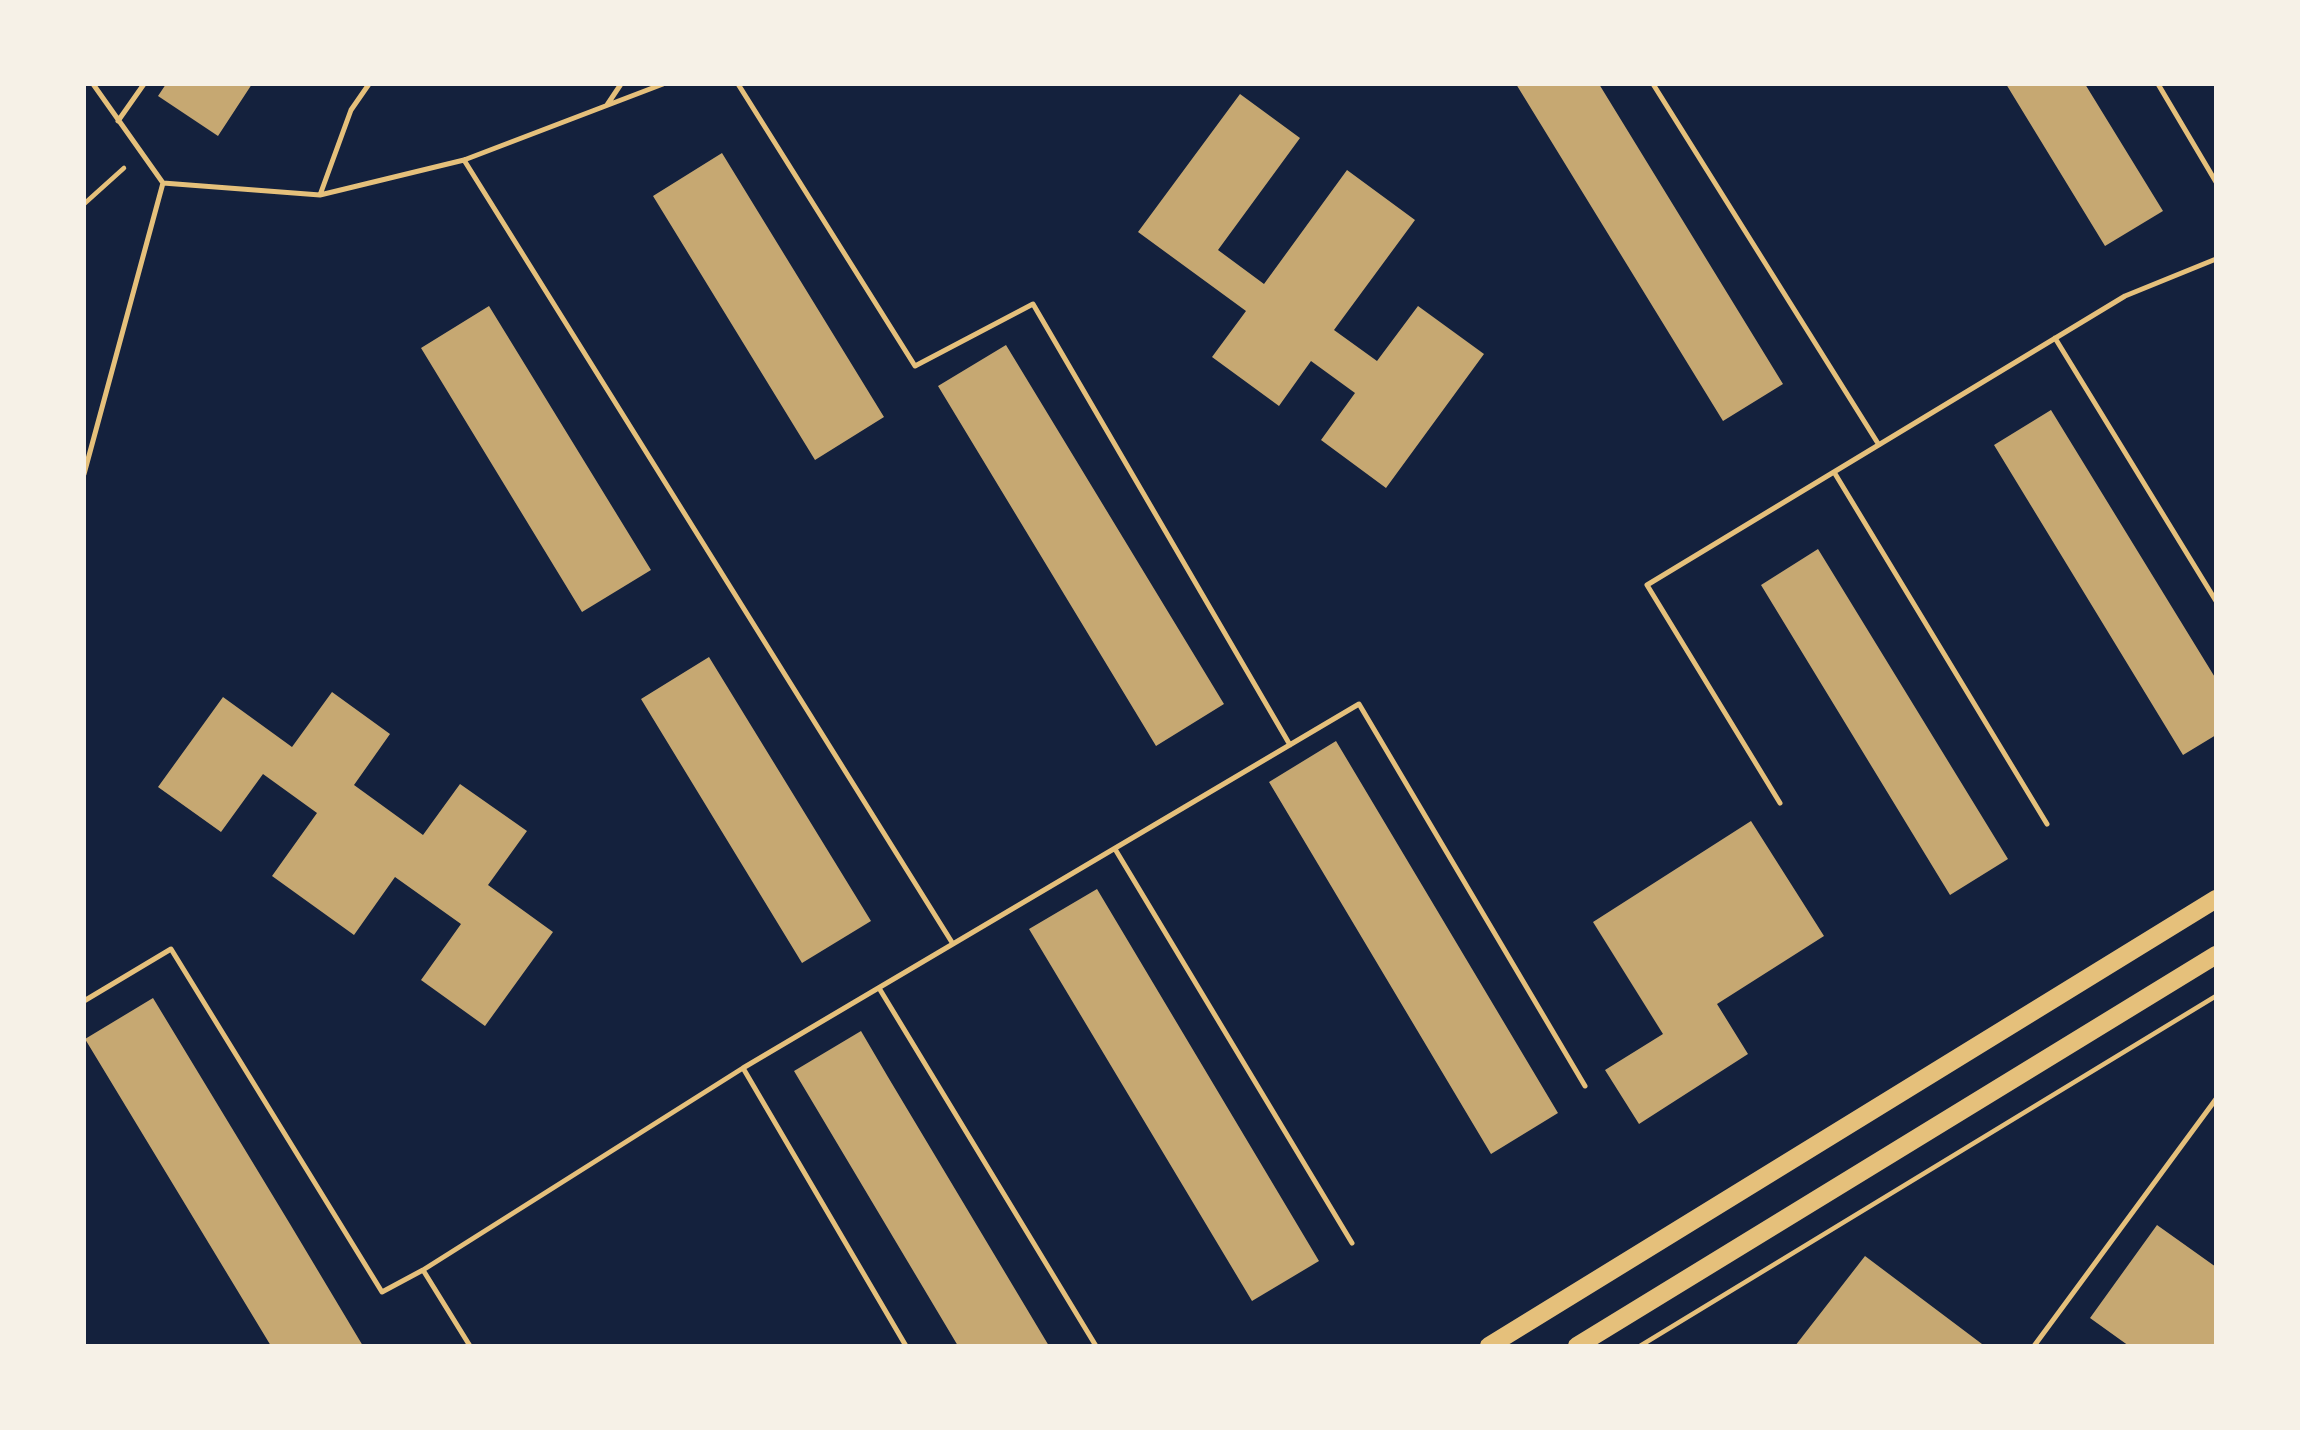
<!DOCTYPE html>
<style>
body{margin:0}
#map{position:relative;width:2300px;height:1430px;overflow:hidden;background:#14213d;font-family:"Alegreya Sans",sans-serif}
canvas{display:block}
.frame{position:absolute;inset:0;border:86px solid #f6f1e7;pointer-events:none}
</style>
<div id="map">
<canvas width="2300" height="1430"></canvas>
<div class="frame"></div>
</div>
<script>
const context = document.querySelector('canvas').getContext('2d');
context.lineJoin = 'round';
function fillPath(path, color) {
  context.fillStyle = color;
  context.fill(path, 'evenodd');
}
function toPath(rows) {
  const path = new Path2D();
  for (const r of rows) {
    path.moveTo(r[0], r[1]);
    for (let i = 2; i < r.length; i += 2) path.lineTo(r[i], r[i + 1]);
  }
  return path;
}
function strokePath(path, color, width, dash) {
  context.strokeStyle = color;
  context.lineWidth = width;
  context.lineCap = dash ? 'butt' : 'round';
  context.setLineDash(dash || []);
  context.stroke(path);
}
fillPath(toPath([
 [166,84,252,84,218,136,158,96],
 [1516,84,1599,84,1783,384,1723,421],
 [2006,84,2085,84,2163,211,2105,246],
 [1240,94,1300,138,1218,250,1264,284,1347,170,1415,220,1334,330,1377,361,1418,306,1484,354,1386,488,1321,440,1355,393,1311,361,1279,406,1212,357,1246,311,1138,232],
 [722,153,884,417,815,460,653,196],
 [489,306,651,570,582,612,421,348],
 [1006,345,1224,704,1156,746,938,386],
 [2051,410,2216,679,2216,735,2183,755,1994,445],
 [1818,549,2008,859,1950,895,1761,585],
 [709,657,871,921,802,963,641,699],
 [332,692,390,734,354,785,423,835,460,784,527,831,488,885,553,932,485,1026,421,980,461,924,395,877,354,935,272,876,317,813,263,774,221,832,158,787,223,697,292,747],
 [1336,741,1558,1113,1491,1154,1269,782],
 [1751,821,1824,936,1717,1004,1748,1054,1639,1124,1605,1070,1663,1034,1593,922],
 [1097,889,1319,1261,1252,1301,1029,929],
 [153,998,290,1224,363,1346,271,1346,85,1039],
 [861,1031,888,1077,1049,1346,958,1346,794,1071],
 [2157,1225,2216,1267,2216,1346,2129,1346,2090,1318],
 [1865,1256,1982,1344,1980,1346,1795,1346]
]), '#c6a872');
strokePath(toPath([
 [84,204,124,168],
 [1640,1346,2216,996]
]), '#e5c07b', 4.5);
strokePath(toPath([
 [93,84,163,183],
 [738,84,915,366,1033,304,1290,745],
 [1653,84,1879,445],
 [2158,84,2216,182],
 [607,105,621,84],
 [118,121,144,84],
 [464,160,953,944],
 [320,195,351,110,369,84],
 [2055,338,2216,601],
 [1834,472,2047,824],
 [84,474,163,183,320,195,464,160,663,84],
 [1780,803,1647,585,2125,296,2216,259],
 [1115,849,1352,1243],
 [879,988,1096,1346],
 [84,1001,171,949,382,1292,423,1270],
 [743,1068,906,1346],
 [470,1346,423,1270,743,1068,1359,704,1585,1086],
 [2034,1346,2216,1099]
]), '#e5c07b', 5);
strokePath(toPath([
 [1489,1346,2216,899],
 [1577,1346,2216,955]
]), '#e5c07b', 18);
</script>
